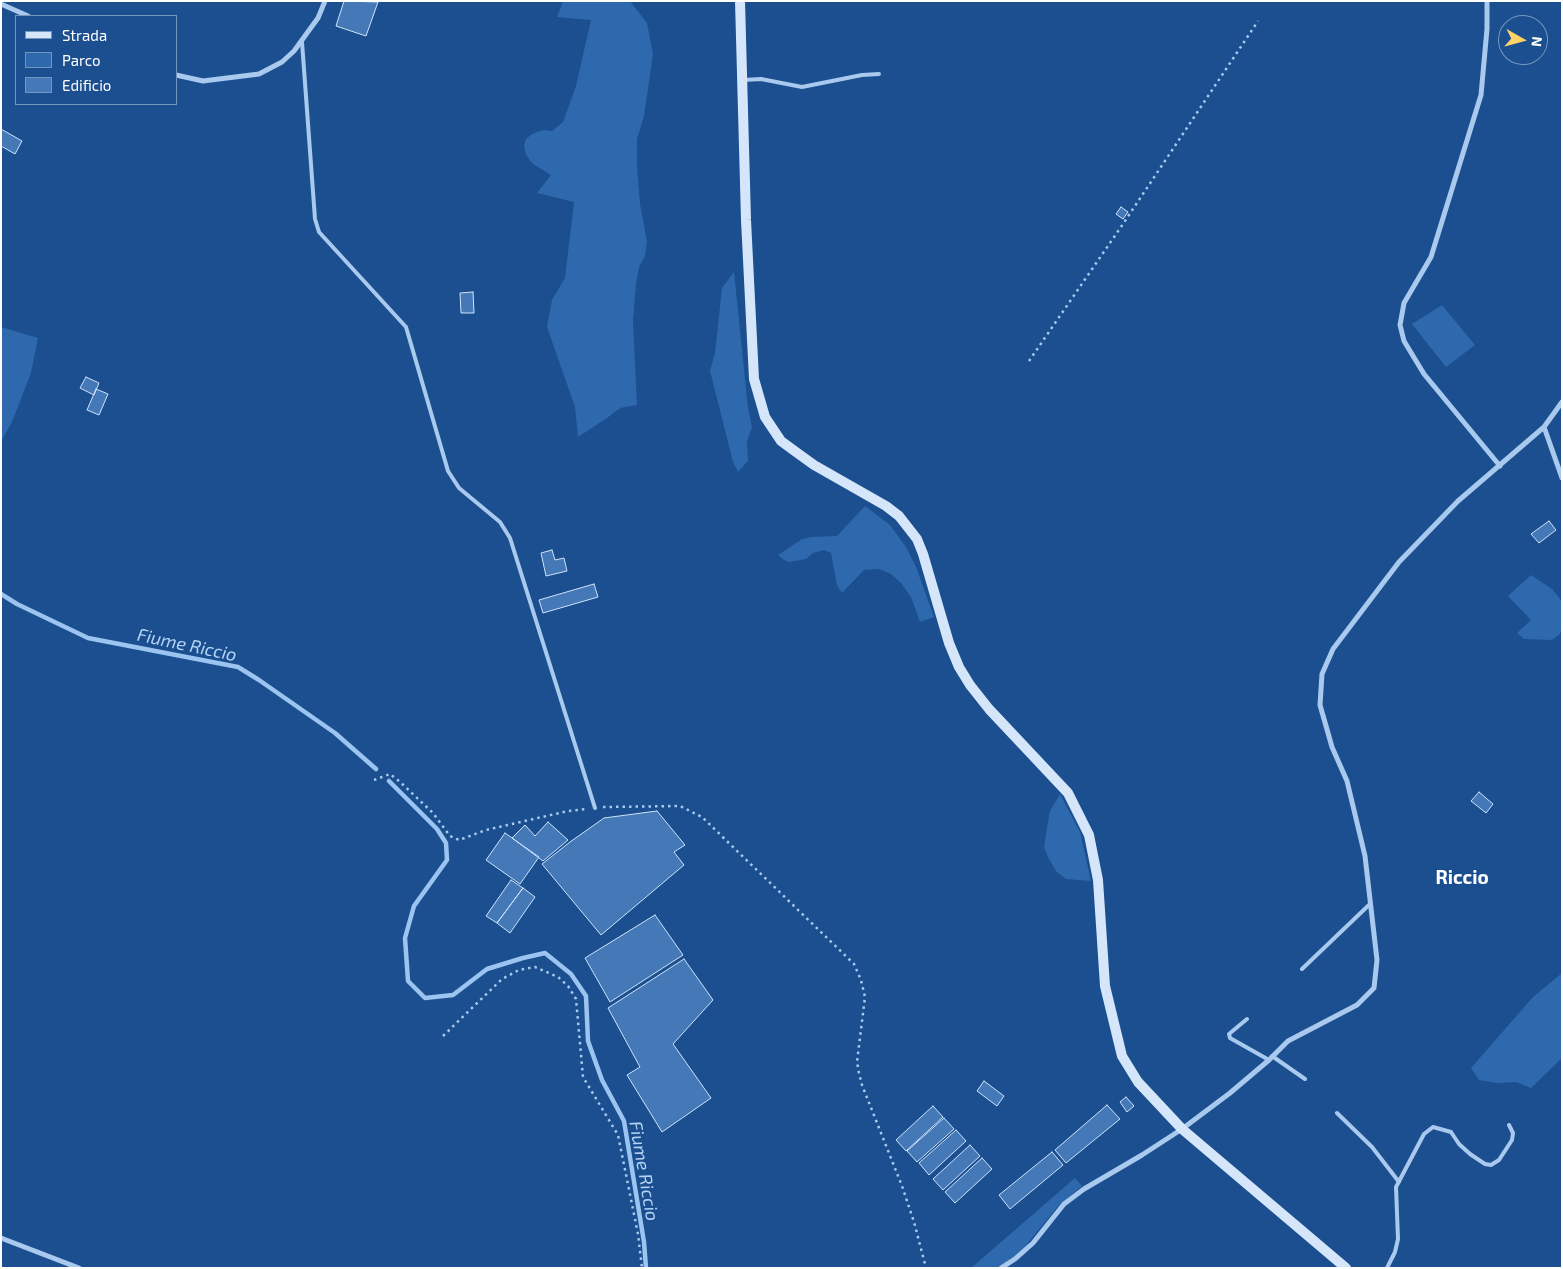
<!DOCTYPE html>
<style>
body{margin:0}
#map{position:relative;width:1563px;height:1269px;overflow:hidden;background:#1b4f8f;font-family:"Exo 2",sans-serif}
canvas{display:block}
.frame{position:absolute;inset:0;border:2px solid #fff;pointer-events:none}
.legend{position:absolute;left:15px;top:15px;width:162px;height:90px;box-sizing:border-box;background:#1b4f8f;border:1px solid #7695bc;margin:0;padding:6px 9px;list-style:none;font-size:15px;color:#fff}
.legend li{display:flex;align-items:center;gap:10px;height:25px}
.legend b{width:25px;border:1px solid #7695bc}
.north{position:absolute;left:1498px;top:15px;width:50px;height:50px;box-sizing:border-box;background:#1b4f8f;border:1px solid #7695bc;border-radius:50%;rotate:97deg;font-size:14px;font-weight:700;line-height:20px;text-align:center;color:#fff}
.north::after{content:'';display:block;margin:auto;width:18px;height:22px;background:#ffd166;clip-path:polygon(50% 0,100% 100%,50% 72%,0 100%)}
</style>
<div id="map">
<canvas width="1563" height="1269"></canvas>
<div class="frame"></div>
<ul class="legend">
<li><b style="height:6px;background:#d6e6fa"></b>Strada</li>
<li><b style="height:14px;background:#2e69ad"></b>Parco</li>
<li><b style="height:14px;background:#4478b7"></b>Edificio</li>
</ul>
<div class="north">N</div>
</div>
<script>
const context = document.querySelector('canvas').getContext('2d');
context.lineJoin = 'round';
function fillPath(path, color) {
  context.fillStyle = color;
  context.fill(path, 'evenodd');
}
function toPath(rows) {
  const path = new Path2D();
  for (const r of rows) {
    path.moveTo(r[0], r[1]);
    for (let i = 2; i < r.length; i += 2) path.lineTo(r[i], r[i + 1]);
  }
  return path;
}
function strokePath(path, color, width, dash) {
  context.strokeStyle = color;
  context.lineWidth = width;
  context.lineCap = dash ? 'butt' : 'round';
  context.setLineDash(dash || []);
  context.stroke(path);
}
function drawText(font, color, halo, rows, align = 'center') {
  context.font = font + ' "Exo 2",sans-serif';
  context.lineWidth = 4;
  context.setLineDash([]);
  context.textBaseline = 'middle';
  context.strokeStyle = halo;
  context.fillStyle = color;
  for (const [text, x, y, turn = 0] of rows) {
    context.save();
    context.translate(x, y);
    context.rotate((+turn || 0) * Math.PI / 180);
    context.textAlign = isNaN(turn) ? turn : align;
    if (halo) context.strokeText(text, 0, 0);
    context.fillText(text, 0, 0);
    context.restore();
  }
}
fillPath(toPath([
 [563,1,630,1,647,23,653,54,644,116,637,139,637,166,640,204,647,242,645,256,639,267,636,284,633,321,637,405,620,408,607,418,578,437,575,407,547,327,552,300,565,278,574,202,537,193,551,175,533,164,526,155,524,146,526,139,532,134,543,130,552,131,563,122,576,86,591,20,557,17],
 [734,272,748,408,752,427,747,441,748,461,738,472,733,462,710,371,715,353,722,288],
 [1442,305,1475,345,1446,367,1412,324],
 [1,327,38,338,31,373,12,422,2,440],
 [865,506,890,525,906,547,916,567,934,617,920,622,911,597,901,583,891,574,879,569,864,570,842,593,837,585,831,553,824,550,813,553,806,559,789,562,784,560,778,555,802,539,812,537,837,536],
 [1531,575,1552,589,1562,601,1562,628,1560,634,1552,640,1524,639,1517,633,1531,620,1508,596],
 [1060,794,1080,832,1091,881,1066,879,1056,871,1049,859,1044,848,1047,827,1050,811],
 [1562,973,1562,1058,1531,1088,1516,1082,1497,1083,1479,1080,1471,1068,1533,997],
 [1075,1178,1082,1186,1060,1204,1017,1256,997,1268,971,1268]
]), '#2e69ad');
strokePath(toPath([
 [1,594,17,604,88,638,238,667,259,680,335,733,376,769],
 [389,781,437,829,446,843,447,860,414,906,405,938,408,981,425,998,453,995,487,969,523,958,545,953,571,974,586,996,588,1041,602,1080,624,1121,644,1242,646,1268]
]), '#9cc4f0', 4.5);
const building = toPath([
 [344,1,378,2,366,36,336,26,344,1],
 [1,129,22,141,15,154,1,146,1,129],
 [1121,207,1128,212,1123,219,1116,214,1121,207],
 [473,292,474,313,461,313,460,293,473,292],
 [86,377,99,383,94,395,80,388,86,377],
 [96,389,108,394,99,415,87,410,96,389],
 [1549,521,1556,530,1539,543,1531,534,1549,521],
 [552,550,555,560,564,558,567,571,546,576,541,553,552,550],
 [594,584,598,597,543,613,539,600,594,584],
 [1479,792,1493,804,1486,813,1471,801,1479,792],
 [657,811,685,845,674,852,684,865,601,935,542,864,570,842,604,818,657,811],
 [548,822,568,840,543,861,512,838,525,825,535,836,548,822],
 [505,833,539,857,520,884,486,860,505,833],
 [511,880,523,888,497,923,486,916,511,880],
 [523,888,535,897,510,933,497,923,523,888],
 [655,915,683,955,610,1002,585,958,655,915],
 [684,959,713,1000,673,1044,711,1098,662,1132,627,1075,640,1067,608,1008,684,959],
 [984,1081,1004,1096,997,1106,977,1091,984,1081],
 [1126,1097,1134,1106,1127,1112,1120,1102,1126,1097],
 [1107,1105,1120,1119,1066,1163,1055,1150,1107,1105],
 [933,1106,943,1117,906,1151,896,1140,933,1106],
 [944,1118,954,1129,917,1162,907,1151,944,1118],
 [956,1130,966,1141,929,1175,919,1163,956,1130],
 [970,1145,980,1156,943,1190,933,1179,970,1145],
 [1052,1152,1063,1165,1010,1209,999,1195,1052,1152],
 [982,1158,992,1169,955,1203,945,1192,982,1158]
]);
fillPath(building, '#4478b7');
strokePath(building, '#cfe3fa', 1);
strokePath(toPath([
 [1029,361,1123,224,1258,21],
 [374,780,390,774,399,781,433,813,450,836,459,840,486,830,568,811,587,809],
 [603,807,680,806,702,817,854,964,861,980,865,997,857,1062,859,1073,862,1085,902,1186,914,1222,926,1268],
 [443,1036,502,979,519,970,535,967,558,977,568,986,576,999,583,1077,618,1135,638,1234,642,1268]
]), '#a9c9ee', 2.5, [2.5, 4]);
strokePath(toPath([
 [302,42,315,219,319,232,406,327,448,471,459,488,500,522,510,538,595,808],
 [743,80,761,79,802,87,862,75,879,74],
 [1302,969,1370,904],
 [1247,1019,1229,1034,1230,1038,1269,1060],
 [1272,1056,1305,1079],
 [1337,1113,1372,1147,1399,1182],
 [1387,1268,1395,1252,1398,1239,1396,1187,1424,1134,1433,1127,1451,1132,1459,1144,1470,1154,1485,1164,1491,1165,1499,1160,1512,1140,1513,1133,1509,1125]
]), '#a9c9ee', 4);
strokePath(toPath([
 [1487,1,1487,29,1481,95,1431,257,1404,303,1400,325,1404,341,1424,374,1500,466],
 [1,4,28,16],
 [176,75,203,81,259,74,282,62,294,51,318,18,325,1],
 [1544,427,1562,478],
 [1,1238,79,1268],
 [1001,1268,1015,1259,1033,1243,1064,1204,1084,1189,1142,1155,1182,1129,1230,1093,1269,1060,1288,1041,1357,1005,1374,988,1377,960,1365,856,1347,781,1332,747,1320,705,1322,674,1333,649,1399,562,1458,501,1544,427,1562,402]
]), '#a9c9ee', 5);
strokePath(toPath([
 [740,1,746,220,754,379,765,417,781,441,796,452,814,465,886,506,899,516,917,539,923,554,949,643,959,667,970,685,989,709,1068,793,1089,835,1098,880,1105,986,1122,1056,1138,1082,1182,1129,1346,1268]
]), '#d6e6fa', 10);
drawText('italic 18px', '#b5d3f5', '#1b4f8f', [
 ["Fiume Riccio",187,645,12],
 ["Fiume Riccio",644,1171,80]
]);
drawText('bold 19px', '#fff', '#1b4f8f', [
 ["Riccio",1462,878]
]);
</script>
